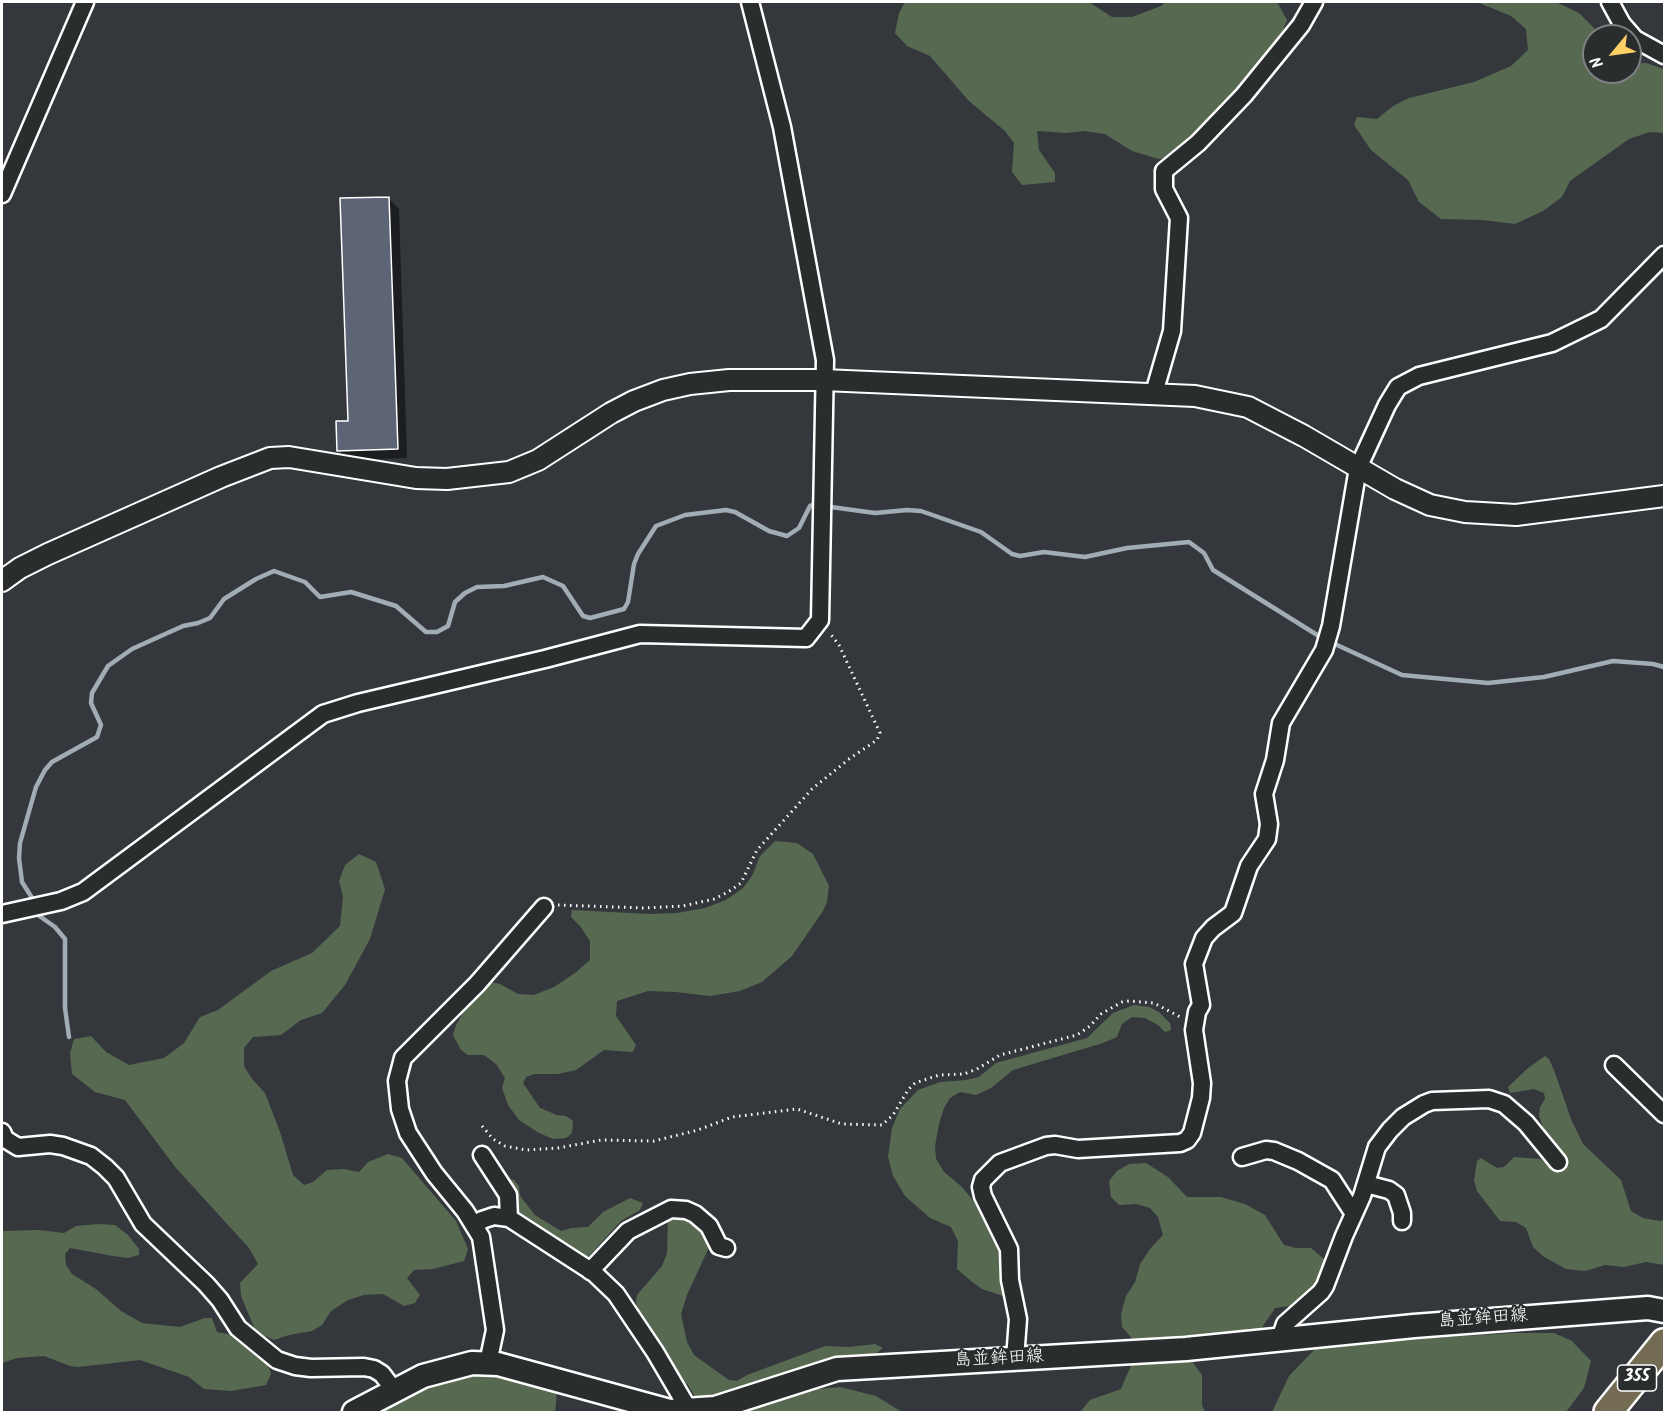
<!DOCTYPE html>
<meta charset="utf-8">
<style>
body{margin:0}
#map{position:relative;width:1666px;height:1414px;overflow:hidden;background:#34383c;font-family:Kalam,sans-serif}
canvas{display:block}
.frame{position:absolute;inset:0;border:3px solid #fff;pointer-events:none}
.north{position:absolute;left:1582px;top:24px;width:60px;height:60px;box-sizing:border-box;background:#2a2d2e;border:2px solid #7f8182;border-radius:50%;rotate:241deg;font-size:16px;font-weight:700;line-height:24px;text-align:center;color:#fff}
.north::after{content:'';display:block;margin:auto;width:21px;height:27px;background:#ffd166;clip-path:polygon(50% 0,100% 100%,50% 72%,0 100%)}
</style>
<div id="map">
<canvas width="1666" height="1414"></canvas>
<div class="frame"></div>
<div class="north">N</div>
</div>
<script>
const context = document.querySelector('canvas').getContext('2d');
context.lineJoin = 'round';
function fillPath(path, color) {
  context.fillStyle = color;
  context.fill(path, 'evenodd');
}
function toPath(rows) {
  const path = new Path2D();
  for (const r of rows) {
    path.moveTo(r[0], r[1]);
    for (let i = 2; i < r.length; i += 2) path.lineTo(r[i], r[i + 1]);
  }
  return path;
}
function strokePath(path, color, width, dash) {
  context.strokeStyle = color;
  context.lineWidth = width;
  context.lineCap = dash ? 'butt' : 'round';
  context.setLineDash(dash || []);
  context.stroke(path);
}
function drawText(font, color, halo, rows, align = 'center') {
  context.font = font + ' Kalam,"Klee One",sans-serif';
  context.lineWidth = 4.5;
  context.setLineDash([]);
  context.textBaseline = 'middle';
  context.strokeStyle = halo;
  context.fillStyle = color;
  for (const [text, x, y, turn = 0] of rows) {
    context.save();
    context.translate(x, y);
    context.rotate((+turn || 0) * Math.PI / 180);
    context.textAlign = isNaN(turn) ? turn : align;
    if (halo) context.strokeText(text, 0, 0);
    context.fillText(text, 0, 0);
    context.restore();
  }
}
fillPath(toPath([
 [905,2,1089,2,1112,17,1132,17,1161,6,1166,2,1277,2,1287,20,1276,47,1225,121,1218,138,1198,153,1159,159,1132,151,1105,134,1084,131,1067,133,1037,131,1039,150,1055,173,1055,182,1022,185,1012,172,1014,143,1005,131,969,101,930,56,907,46,895,33,899,13],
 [1477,2,1556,2,1579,13,1597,31,1598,36,1594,36,1594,72,1630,72,1630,64,1646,63,1664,69,1664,133,1650,132,1629,139,1570,181,1562,197,1543,211,1515,224,1482,220,1441,219,1419,202,1408,180,1371,150,1354,125,1357,117,1377,119,1393,106,1409,98,1474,82,1511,66,1528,50,1526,29,1511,16],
 [775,841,797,843,813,854,829,886,827,902,823,911,792,956,762,982,740,991,710,996,676,992,648,991,617,1001,616,1016,636,1045,633,1052,604,1050,576,1070,558,1074,534,1074,526,1077,523,1083,540,1108,557,1115,566,1116,573,1121,572,1133,566,1138,553,1139,539,1133,519,1120,508,1105,502,1088,505,1078,496,1064,484,1055,468,1055,461,1050,453,1035,456,1025,470,1001,481,987,490,982,500,984,518,994,534,995,554,987,575,973,590,960,590,941,580,926,571,917,572,910,649,914,677,913,705,908,726,900,743,888,752,876,760,856],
 [359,854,376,862,385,889,370,939,345,985,322,1013,301,1020,281,1035,253,1037,244,1048,244,1066,252,1079,265,1093,280,1132,293,1175,304,1185,313,1182,327,1170,344,1169,359,1172,368,1162,388,1154,402,1158,456,1221,468,1249,464,1261,433,1269,414,1270,407,1278,420,1295,415,1303,404,1306,383,1294,364,1295,348,1300,331,1311,322,1325,312,1331,289,1335,274,1340,256,1332,241,1296,240,1283,258,1264,249,1248,176,1168,125,1100,95,1092,72,1074,70,1053,74,1039,91,1036,106,1052,129,1065,164,1058,184,1043,200,1017,218,1010,271,971,312,953,340,926,343,897,339,881,345,865],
 [1134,1005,1149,1007,1159,1012,1170,1023,1171,1030,1165,1032,1158,1025,1145,1018,1132,1017,1122,1024,1117,1037,1103,1043,1013,1070,991,1088,976,1095,960,1092,950,1098,944,1108,939,1124,935,1146,936,1159,944,1172,961,1186,983,1212,1001,1238,1008,1293,1003,1296,982,1289,971,1281,957,1269,958,1241,951,1227,930,1218,905,1196,893,1176,888,1157,892,1128,900,1109,918,1090,940,1082,966,1080,979,1077,996,1063,1087,1038,1113,1013],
 [1545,1056,1549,1059,1554,1070,1571,1119,1583,1144,1621,1180,1631,1211,1643,1218,1660,1221,1664,1220,1664,1265,1646,1262,1624,1267,1605,1265,1585,1271,1566,1269,1544,1257,1533,1247,1526,1228,1516,1222,1500,1221,1477,1191,1474,1180,1477,1161,1481,1158,1497,1168,1504,1167,1514,1157,1540,1159,1558,1172,1564,1166,1544,1130,1539,1116,1540,1107,1545,1099,1544,1093,1534,1089,1510,1093,1508,1087,1528,1068],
 [1146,1163,1168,1177,1187,1197,1221,1197,1245,1204,1265,1215,1284,1245,1296,1248,1311,1248,1325,1260,1329,1271,1304,1304,1275,1308,1261,1329,1227,1336,1136,1343,1122,1327,1121,1314,1126,1296,1135,1282,1140,1264,1150,1249,1163,1235,1158,1217,1150,1208,1136,1204,1119,1205,1111,1197,1109,1181,1117,1171,1129,1164],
 [506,1179,514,1180,519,1186,520,1196,535,1215,561,1231,572,1228,588,1227,603,1212,630,1198,643,1203,640,1210,621,1221,588,1257,580,1259,520,1217,513,1205],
 [678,1213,706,1230,710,1245,687,1295,681,1314,687,1342,694,1355,712,1368,729,1380,737,1381,747,1375,825,1346,849,1347,875,1344,883,1348,874,1355,721,1400,697,1400,688,1385,675,1373,641,1319,636,1302,637,1295,662,1266,667,1253,668,1217],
 [98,1224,115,1225,128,1235,139,1249,139,1255,128,1258,113,1256,70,1248,65,1254,66,1265,72,1274,96,1289,121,1311,142,1323,180,1327,205,1318,212,1318,217,1332,237,1336,266,1359,271,1374,266,1385,231,1391,204,1389,189,1377,140,1360,78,1367,70,1366,44,1356,17,1358,2,1363,2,1231,39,1230,64,1233,76,1226],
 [1514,1333,1554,1333,1572,1341,1591,1361,1584,1388,1566,1412,1272,1412,1289,1376,1315,1349,1363,1342],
 [1189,1357,1202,1375,1202,1405,1205,1412,1080,1412,1090,1400,1121,1389,1132,1363],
 [476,1374,514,1377,557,1391,555,1412,375,1412,428,1385],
 [840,1387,876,1396,902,1412,745,1412,785,1392]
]), '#586952');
fillPath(toPath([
 [388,198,399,209,407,458,349,460,338,450,350,422]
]), '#0007');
strokePath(toPath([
 [831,507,875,513,907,510,921,511,981,532,1012,554,1020,556,1044,552,1085,557,1127,548,1189,542,1204,553,1213,570,1322,638],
 [1337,645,1402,675,1488,683,1544,677,1613,661,1653,664,1664,667],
 [34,901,22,882,19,858,20,843,36,787,45,770,52,762,97,737,101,725,91,703,92,693,108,666,132,649,183,626,198,623,210,618,224,599,256,579,274,571,305,582,320,597,351,592,396,606,426,632,437,632,448,626,455,602,465,593,477,587,504,586,543,577,563,586,583,616,590,618,624,609,628,602,634,564,638,554,656,526,685,515,726,510,735,512,769,531,787,536,799,528,810,506,814,504],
 [38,915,55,927,65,939,65,1008,69,1037]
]), '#a1acb5', 4.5);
const building = toPath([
 [389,197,398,449,337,451,336,421,348,421,340,198,389,197]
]);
fillPath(building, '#5c6476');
strokePath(building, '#fff', 1.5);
const minor = toPath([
 [1610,2,1622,24,1635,39,1664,55],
 [2,194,85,2],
 [1154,393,1172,331,1179,218,1164,189,1164,171,1198,143,1244,95,1301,25,1314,2],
 [2,914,61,901,83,892,323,714,358,703,545,659,640,634,806,638,820,620,825,360,782,127,750,2],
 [1614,1065,1664,1114],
 [2,1132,5,1139,18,1147,50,1144,63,1146,91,1156,105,1167,116,1178,143,1224,206,1284,220,1300,238,1328,277,1360,295,1366,311,1368,364,1367,374,1369,382,1374,394,1390],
 [482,1155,508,1195,509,1218],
 [1242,1157,1266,1150,1274,1151,1298,1161,1332,1180,1354,1214],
 [1366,1184,1389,1190,1396,1195,1402,1213,1402,1221],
 [474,1226,482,1220,494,1216,509,1218,594,1273,616,1294,655,1352,689,1410],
 [590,1271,628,1231,671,1209,686,1210,695,1214,709,1226,719,1246,726,1248],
 [1280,1339,1285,1324,1321,1292,1325,1286,1344,1236,1362,1196,1377,1147,1390,1130,1403,1117,1424,1104,1432,1101,1489,1099,1504,1104,1526,1123,1558,1162],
 [1015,1359,1018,1319,1010,1280,1009,1249,983,1196,981,1187,983,1180,1000,1163,1046,1146,1055,1145,1078,1149,1180,1143,1187,1140,1192,1133,1201,1098,1202,1083,1194,1030,1197,1012,1201,1005,1194,964,1204,938,1213,928,1233,913,1249,866,1267,839,1269,824,1264,794,1275,760,1281,723,1324,650,1331,626,1358,468,1387,405,1398,387,1419,376,1552,343,1601,319,1664,255],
 [488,1363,495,1330,481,1237,465,1211,434,1173,408,1133,400,1109,397,1081,403,1058,477,984,544,907]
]);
const tertiary = toPath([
 [2,581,20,568,48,554,221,477,270,458,289,457,416,478,447,479,509,472,538,460,611,413,634,401,663,390,690,384,729,380,823,380,1195,396,1248,407,1304,436,1395,489,1430,505,1465,512,1516,515,1664,496]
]);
const secondary = toPath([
 [354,1412,423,1376,472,1363,498,1364,670,1411,715,1408,837,1369,1186,1349,1414,1326,1648,1308,1664,1311]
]);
const trunk = toPath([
 [1608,1412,1664,1343]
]);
strokePath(minor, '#fff', 21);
strokePath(tertiary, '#fff', 24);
strokePath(secondary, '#fff', 27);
strokePath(trunk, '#fff', 32);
strokePath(toPath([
 [558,905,644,908,683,906,714,899,728,892,741,883,757,850,812,789,849,759,877,740,880,733,839,645,829,632],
 [482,1126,493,1139,505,1146,526,1150,558,1148,601,1140,654,1141,698,1130,732,1117,797,1109,842,1124,882,1125,893,1115,908,1090,915,1083,939,1075,964,1074,977,1069,1000,1055,1077,1035,1090,1026,1101,1014,1122,1002,1129,1001,1154,1003,1182,1018]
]), '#fff', 3, [1.5, 4.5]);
strokePath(minor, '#2a2d2e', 16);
strokePath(tertiary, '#2a2d2e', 20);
strokePath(secondary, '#2a2d2e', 22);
strokePath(trunk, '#736b52', 27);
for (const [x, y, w] of [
 [1637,1378,39]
]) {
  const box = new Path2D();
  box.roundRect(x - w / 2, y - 13, w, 26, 4.5);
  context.fillStyle = '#2a2d2e';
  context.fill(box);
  strokePath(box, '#fff', 1.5);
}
drawText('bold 16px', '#fff', null, [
 ["355",1637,1378]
]);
drawText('18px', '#fff', '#2a2d2e', [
 ["島並鉾田線",1483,1320,-4],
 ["島並鉾田線",999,1360,-3]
]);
</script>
